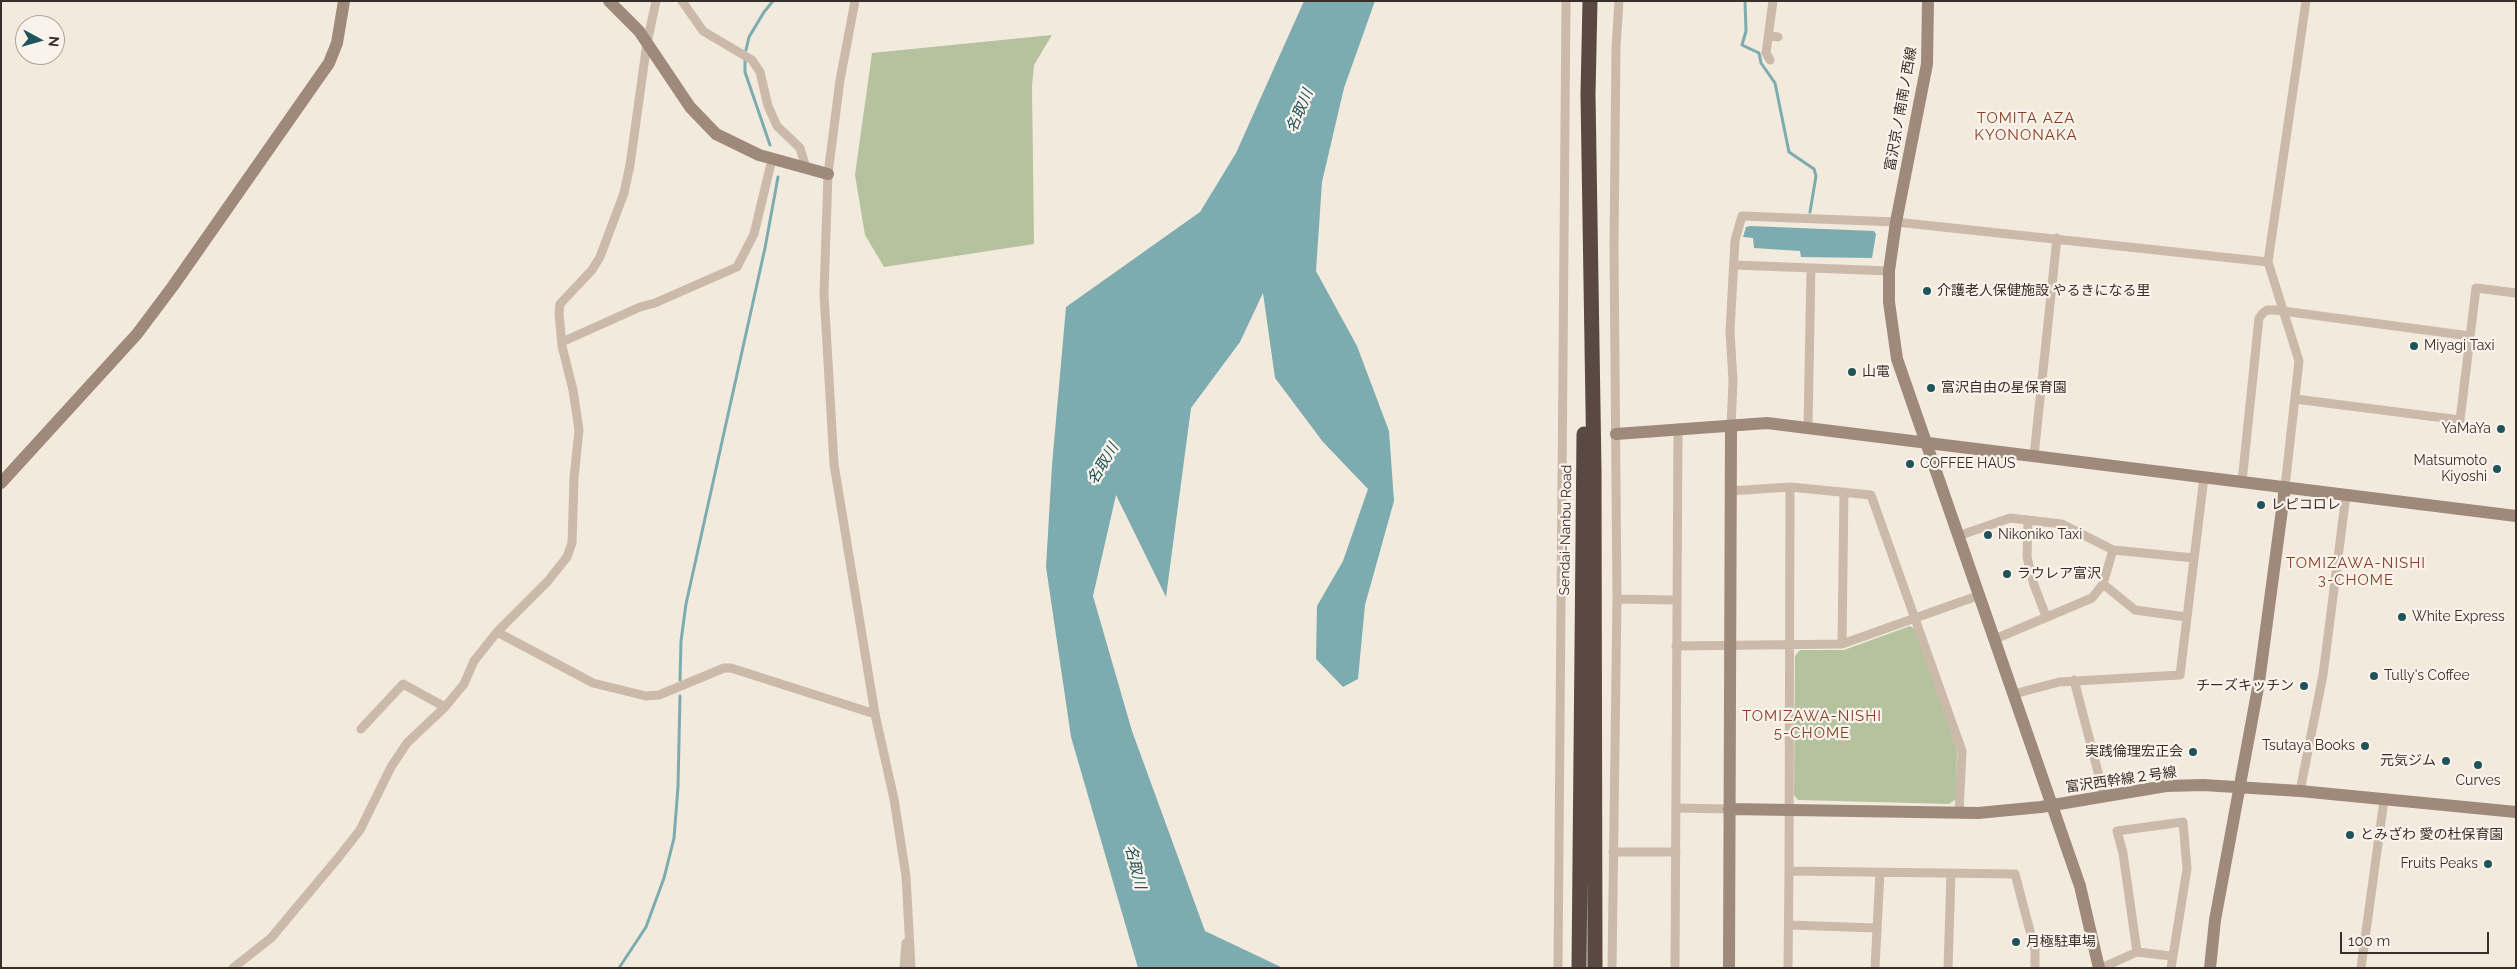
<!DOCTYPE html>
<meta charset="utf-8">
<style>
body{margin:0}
#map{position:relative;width:2517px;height:969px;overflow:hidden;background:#f3eade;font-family:Raleway,sans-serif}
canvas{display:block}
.frame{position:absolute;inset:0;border:2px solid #382f29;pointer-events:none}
.north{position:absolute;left:15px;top:15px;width:50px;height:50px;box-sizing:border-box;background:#faf3eb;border:1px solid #aca59d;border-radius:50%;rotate:96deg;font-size:14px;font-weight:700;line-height:20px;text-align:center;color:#382f29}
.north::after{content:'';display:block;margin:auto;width:18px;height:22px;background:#1f545a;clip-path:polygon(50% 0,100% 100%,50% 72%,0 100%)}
.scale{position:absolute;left:2340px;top:932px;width:149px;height:22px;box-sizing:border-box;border:2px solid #382f29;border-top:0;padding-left:6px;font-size:15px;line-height:18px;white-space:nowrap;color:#382f29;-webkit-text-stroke:4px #faf3eb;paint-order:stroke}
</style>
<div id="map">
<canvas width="2517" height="969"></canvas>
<div class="frame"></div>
<div class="north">N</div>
<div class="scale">100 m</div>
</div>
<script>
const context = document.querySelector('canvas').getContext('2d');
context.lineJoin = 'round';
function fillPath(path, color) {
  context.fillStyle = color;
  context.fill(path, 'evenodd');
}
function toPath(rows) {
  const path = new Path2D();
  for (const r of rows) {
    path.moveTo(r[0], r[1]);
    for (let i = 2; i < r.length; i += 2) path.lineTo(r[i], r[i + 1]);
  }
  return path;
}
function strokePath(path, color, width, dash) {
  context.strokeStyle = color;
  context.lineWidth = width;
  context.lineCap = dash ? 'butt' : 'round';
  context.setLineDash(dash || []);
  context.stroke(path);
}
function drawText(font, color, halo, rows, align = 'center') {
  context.font = font + ' Raleway,"Noto Sans JP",sans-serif';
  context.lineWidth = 4.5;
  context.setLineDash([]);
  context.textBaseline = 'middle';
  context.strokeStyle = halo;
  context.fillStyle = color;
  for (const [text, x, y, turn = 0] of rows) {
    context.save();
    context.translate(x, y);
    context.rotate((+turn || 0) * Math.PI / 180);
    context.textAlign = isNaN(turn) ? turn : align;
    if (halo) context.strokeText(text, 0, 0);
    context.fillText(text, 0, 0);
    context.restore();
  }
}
fillPath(toPath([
 [1052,35,1034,65,1032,86,1034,244,884,267,865,235,855,175,872,53],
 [1910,626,1917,630,1957,750,1956,799,1949,804,1798,800,1794,795,1795,656,1800,650,1844,650]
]), '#b5c29e');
fillPath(toPath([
 [1304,1,1375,1,1344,88,1322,182,1316,271,1357,346,1389,431,1394,501,1365,605,1358,679,1343,687,1316,659,1317,606,1343,561,1368,489,1323,442,1275,378,1263,293,1240,342,1191,408,1166,597,1116,495,1093,596,1132,731,1205,931,1283,968,1138,968,1071,737,1046,567,1052,465,1066,307,1200,212,1236,153],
 [1750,226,1874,231,1876,234,1872,258,1801,257,1800,251,1754,248,1753,238,1743,237,1746,227]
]), '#7dacb0');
strokePath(toPath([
 [1745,1,1746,31,1742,45,1759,53,1761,63,1775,83,1789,152,1814,169,1816,176,1810,212],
 [746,50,749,37,764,12,773,1],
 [745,59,745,72,770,145],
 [680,680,681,641,686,604,765,248,778,177],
 [619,968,646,927,664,878,674,838,678,787,680,696]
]), '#7dacb0', 3);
strokePath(toPath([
 [682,1,703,31,752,60,760,72,768,106,777,126,800,148,806,168],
 [855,1,840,80,828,174,824,294,834,464,875,714,894,799,906,876,911,968],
 [1768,36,1778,37],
 [1770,60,1766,53,1773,1],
 [1735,265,1889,271],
 [562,342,640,307,655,303,737,267,754,234,772,159],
 [2295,399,2460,420,2476,288,2516,293],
 [1731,426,1733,381,1730,331,1735,240,1742,216,1896,222,2268,262],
 [1808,427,1811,268],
 [2034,456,2057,238],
 [2242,482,2259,318,2263,313,2267,310,2275,310,2470,336],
 [1790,487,1789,871,2015,874,2035,950,2035,968],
 [2285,487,2299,361,2268,262,2306,1],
 [1730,491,1790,487,1871,495,1962,751,1959,813],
 [2028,520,2027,557,2034,585,2046,616],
 [1958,536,2010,518,2062,524,2113,550],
 [1617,599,1675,600],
 [2186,617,2135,610,2103,584,2113,550,2194,558],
 [497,632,593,683,646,696,659,695,724,668,731,668,875,714],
 [1995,639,2092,598,2103,584],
 [1842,644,1844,492],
 [1676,646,1842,644,1980,595],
 [2074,680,2104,795],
 [2014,694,2059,682,2180,675,2204,477],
 [361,729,403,684,445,707],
 [2300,791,2323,675,2346,495],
 [1676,808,1729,809],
 [1613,852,1676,852],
 [1789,925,1877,928],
 [2137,952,2171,956],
 [233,968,271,938,338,858,360,830,391,767,407,743,445,707,464,684,474,661,497,632,548,581,567,557,572,543,574,478,579,430,573,390,562,346,559,313,560,304,592,270,600,257,624,193,630,165,647,43,656,1],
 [904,968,906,943],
 [1558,968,1566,1],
 [1612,968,1617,599,1614,247,1616,47,1619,1],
 [1675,968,1678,428],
 [1788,968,1789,871],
 [1875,968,1880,872],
 [1948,968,1951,873],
 [2101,968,2137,952,2123,853,2117,831,2183,822,2187,869,2171,968],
 [2361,968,2384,800]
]), '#cbbaaa', 9);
strokePath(toPath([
 [609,1,639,31,690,107,716,134,759,155,828,174],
 [1928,1,1927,64,1896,222,1889,271,1889,302,1897,359,2080,886,2099,968],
 [1616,434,1767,423,2516,516],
 [1,483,137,334,173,286,329,63,337,43,344,1],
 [1729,809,1978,813,2041,807,2166,786,2203,785,2300,791,2516,812],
 [1729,968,1731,426],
 [2210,968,2215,920,2259,682,2285,487]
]), '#9f897b', 12);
strokePath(toPath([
 [1590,1,1588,94,1594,470,1595,968],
 [1579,968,1584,434]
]), '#594941', 15);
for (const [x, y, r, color] of [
 [1927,291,5,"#1f545a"],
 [2414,346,5,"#1f545a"],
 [1852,372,5,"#1f545a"],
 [1931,388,5,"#1f545a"],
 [2501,429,5,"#1f545a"],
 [1910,464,5,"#1f545a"],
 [2497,469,5,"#1f545a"],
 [2261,505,5,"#1f545a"],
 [1988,535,5,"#1f545a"],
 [2007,574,5,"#1f545a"],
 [2402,617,5,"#1f545a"],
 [2374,676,5,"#1f545a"],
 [2304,686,5,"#1f545a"],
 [2365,746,5,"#1f545a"],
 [2193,752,5,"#1f545a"],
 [2446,761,5,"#1f545a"],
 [2478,765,5,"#1f545a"],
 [2350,835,5,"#1f545a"],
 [2488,864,5,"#1f545a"],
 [2016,942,5,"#1f545a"]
]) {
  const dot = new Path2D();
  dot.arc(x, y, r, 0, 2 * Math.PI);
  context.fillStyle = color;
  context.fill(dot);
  strokePath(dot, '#faf3eb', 2);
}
drawText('14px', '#382f29', '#faf3eb', [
 ["富沢京ノ南南ノ西線",1901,109,-80],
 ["Sendai-Nanbu Road",1566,530,-89],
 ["富沢西幹線２号線",2121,780,-8]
]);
drawText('14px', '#382f29', '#faf3eb', [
 ["介護老人保健施設 やるきになる里",1937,291],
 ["Miyagi Taxi",2424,346],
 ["山電",1862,372],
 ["富沢自由の星保育園",1941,388],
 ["YaMaYa",2491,429,"right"],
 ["Matsumoto",2487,461,"right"],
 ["Kiyoshi",2487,477,"right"],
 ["COFFEE HAUS",1920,464],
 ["レピコロレ",2271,505],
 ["Nikoniko Taxi",1998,535],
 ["ラウレア富沢",2017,574],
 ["White Express",2412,617],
 ["Tully's Coffee",2384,676],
 ["チーズキッチン",2294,686,"right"],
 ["Tsutaya Books",2355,746,"right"],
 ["実践倫理宏正会",2183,752,"right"],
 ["元気ジム",2436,761,"right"],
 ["Curves",2478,781,"center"],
 ["とみざわ 愛の杜保育園",2360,835],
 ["Fruits Peaks",2478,864,"right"],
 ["月極駐車場",2026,942]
], 'left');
drawText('italic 15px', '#1f545a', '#faf3eb', [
 ["名取川",1300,111,-67],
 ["名取川",1103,464,-59],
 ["名取川",1135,867,76]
]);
context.letterSpacing = '1px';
drawText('15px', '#873e23', '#faf3eb', [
 ["TOMITA AZA",2026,118],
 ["KYONONAKA",2026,135],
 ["TOMIZAWA-NISHI",2356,563],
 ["3-CHOME",2356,580],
 ["TOMIZAWA-NISHI",1812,716],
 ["5-CHOME",1812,733]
]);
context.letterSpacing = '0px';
</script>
